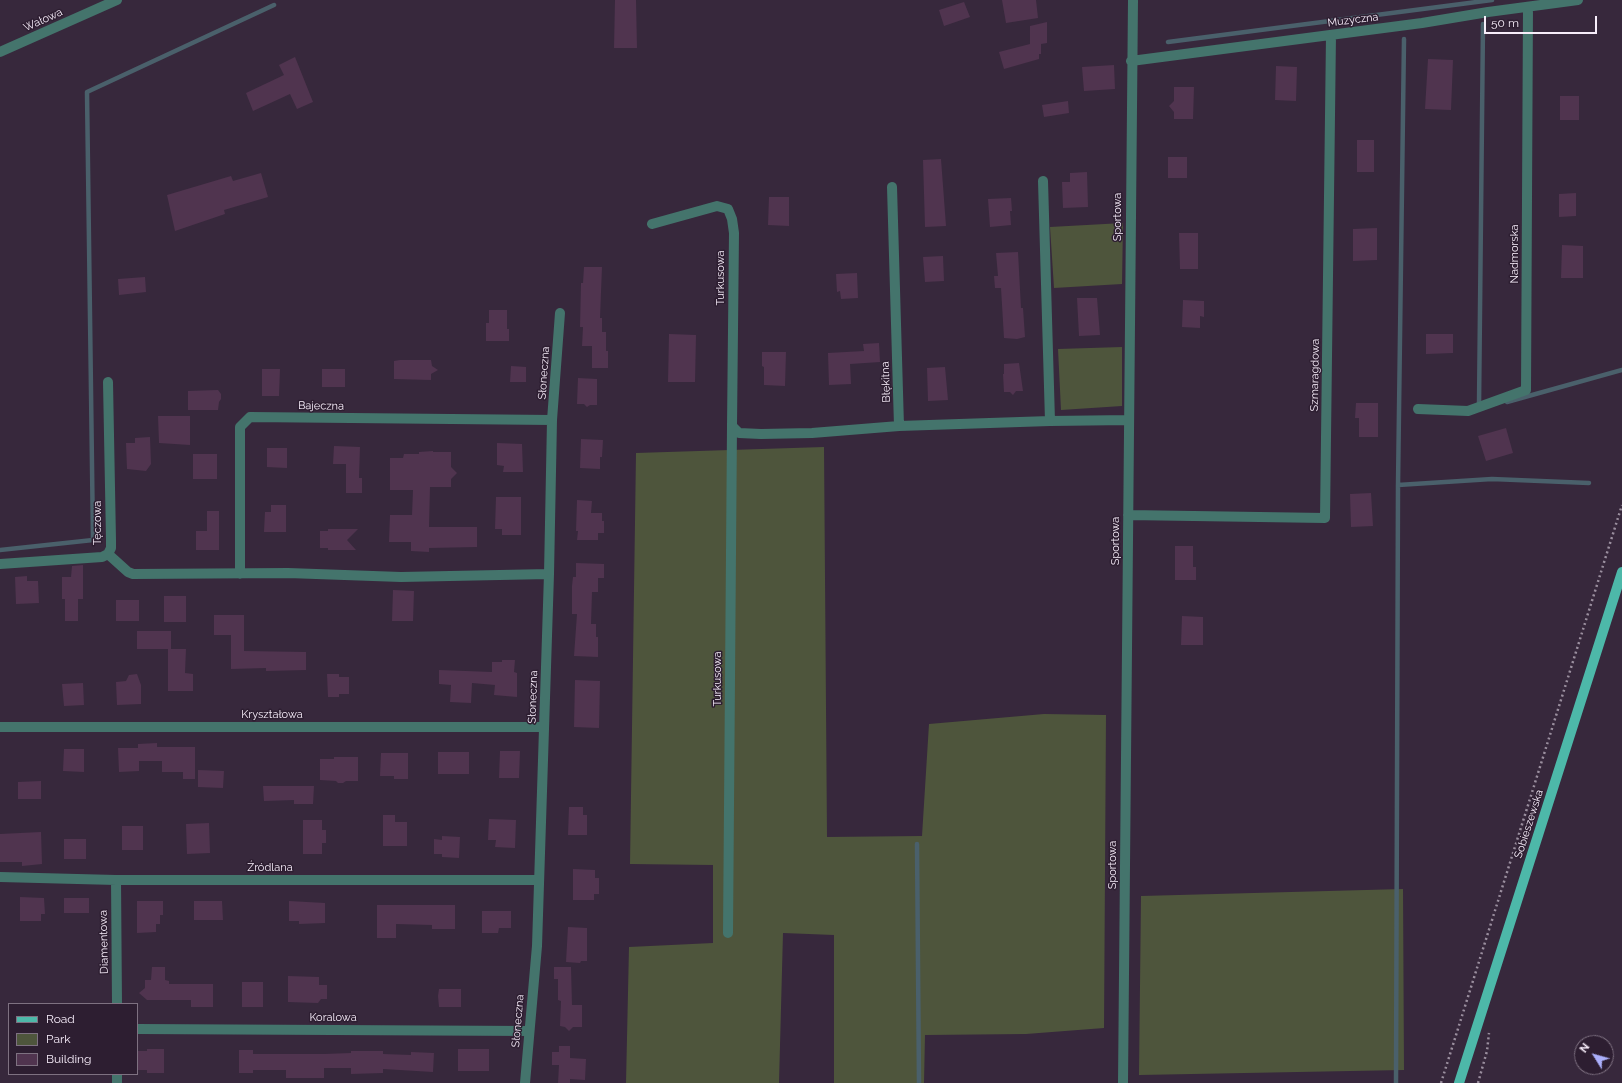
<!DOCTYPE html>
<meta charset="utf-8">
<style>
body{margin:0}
#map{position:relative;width:1622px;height:1083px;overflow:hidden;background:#37283c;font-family:Raleway,sans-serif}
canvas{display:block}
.legend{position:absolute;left:8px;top:1003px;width:130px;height:72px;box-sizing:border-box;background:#2d1e31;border:1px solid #7e7181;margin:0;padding:5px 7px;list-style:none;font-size:12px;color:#f7edfa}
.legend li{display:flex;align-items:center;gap:8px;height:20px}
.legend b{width:20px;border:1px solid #7e7181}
.north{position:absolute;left:1574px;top:1035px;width:40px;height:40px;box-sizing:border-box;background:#2d1e31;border:1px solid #7e7181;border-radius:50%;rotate:307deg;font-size:11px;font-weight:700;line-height:16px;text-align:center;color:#f7edfa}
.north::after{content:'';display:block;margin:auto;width:14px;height:18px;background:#abaffb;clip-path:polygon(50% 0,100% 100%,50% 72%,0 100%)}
.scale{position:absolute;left:1484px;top:16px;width:113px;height:18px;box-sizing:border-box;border:2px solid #f7edfa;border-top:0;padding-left:5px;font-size:12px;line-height:14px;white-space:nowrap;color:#f7edfa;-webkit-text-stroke:3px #2d1e31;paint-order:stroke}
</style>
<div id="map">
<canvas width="1622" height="1083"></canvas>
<ul class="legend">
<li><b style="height:5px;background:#4db8a9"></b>Road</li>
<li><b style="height:11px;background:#4e553c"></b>Park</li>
<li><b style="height:11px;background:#50344f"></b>Building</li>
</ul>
<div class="north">N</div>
<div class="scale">50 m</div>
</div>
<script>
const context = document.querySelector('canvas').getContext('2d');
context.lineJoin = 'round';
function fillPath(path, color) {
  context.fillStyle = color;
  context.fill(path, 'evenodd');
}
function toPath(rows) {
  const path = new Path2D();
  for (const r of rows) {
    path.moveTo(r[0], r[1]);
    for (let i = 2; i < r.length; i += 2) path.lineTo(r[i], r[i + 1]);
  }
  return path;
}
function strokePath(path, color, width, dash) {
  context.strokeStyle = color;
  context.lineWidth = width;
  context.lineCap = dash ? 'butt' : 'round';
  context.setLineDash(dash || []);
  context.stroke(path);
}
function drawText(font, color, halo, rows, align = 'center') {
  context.font = font + ' Raleway,sans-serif';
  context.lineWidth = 3;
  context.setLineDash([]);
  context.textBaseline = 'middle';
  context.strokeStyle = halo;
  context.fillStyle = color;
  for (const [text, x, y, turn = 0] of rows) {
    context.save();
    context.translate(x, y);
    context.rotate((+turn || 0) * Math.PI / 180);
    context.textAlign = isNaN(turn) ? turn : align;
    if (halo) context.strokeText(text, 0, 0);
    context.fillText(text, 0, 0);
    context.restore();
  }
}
fillPath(toPath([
 [1123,223,1122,284,1054,288,1050,227],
 [1122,347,1122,406,1061,410,1058,349],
 [824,447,827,837,922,836,929,724,1044,714,1106,715,1104,1028,1026,1034,925,1035,924,1083,834,1083,834,935,783,933,779,1083,626,1083,629,947,713,943,713,865,630,864,636,453],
 [1403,889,1404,1070,1139,1075,1141,896]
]), '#4e553c');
strokePath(toPath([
 [1168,42,1492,0],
 [1507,402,1622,370],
 [1479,406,1483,24],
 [1398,485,1492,479,1589,483],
 [0,550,93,540,87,92,274,5],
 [917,844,919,1083],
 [1396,1083,1398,485,1404,39]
]), '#4a606b', 4.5);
fillPath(toPath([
 [615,0,636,0,637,48,614,48],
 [1002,0,1036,0,1038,18,1006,23],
 [964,2,970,17,944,26,939,10],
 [1047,22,1047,43,1041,44,1041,54,1039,54,1039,59,1004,69,999,52,1030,44,1030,26],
 [295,57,313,102,297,109,290,94,253,111,246,93,284,75,279,65],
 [1428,59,1453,60,1451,110,1425,109],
 [1114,65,1115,89,1084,91,1082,67],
 [1276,66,1297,67,1296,101,1275,100],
 [1174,87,1194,87,1193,119,1174,119,1174,112,1169,106,1174,101],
 [1560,96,1579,96,1579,120,1560,120],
 [1068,101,1069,113,1044,117,1042,105],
 [1357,140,1374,140,1374,172,1357,172],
 [1168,157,1187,157,1187,178,1168,178],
 [941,159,946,226,925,227,923,160],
 [1087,172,1088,207,1063,208,1062,182,1070,182,1070,173],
 [261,173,268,197,224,210,225,214,175,231,167,195,231,176,233,181],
 [1576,193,1576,216,1559,217,1559,194],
 [769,197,789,197,789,226,768,225],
 [1011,198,1012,211,1010,211,1011,225,990,227,988,199],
 [1377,228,1377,260,1353,261,1353,229],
 [1179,233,1198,233,1198,269,1180,269],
 [1562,245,1583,246,1583,278,1561,278],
 [1018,252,1021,308,1023,308,1025,337,1017,339,1004,338,1001,288,995,288,994,276,998,276,996,253],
 [943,256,944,281,925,282,923,257],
 [584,267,602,267,600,318,602,318,602,332,606,332,606,351,608,351,608,368,592,368,592,346,582,346,583,327,580,327,581,283,583,283],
 [857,273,858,298,841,299,840,291,837,292,836,274],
 [145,277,146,292,119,295,118,279],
 [1077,298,1097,298,1100,335,1079,336],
 [1183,300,1204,301,1204,317,1200,316,1200,328,1182,327],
 [489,310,507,310,507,329,509,329,509,341,486,341,486,323,489,323],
 [669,334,696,335,695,382,668,382],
 [1426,334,1453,334,1453,353,1426,354],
 [879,343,880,362,850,364,851,384,829,385,828,353,864,351,863,344],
 [762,352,786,352,785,386,764,385,764,367,762,366],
 [400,360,431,360,432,366,438,370,431,374,431,380,394,379,394,361],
 [1019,363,1023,391,1016,391,1013,395,1010,392,1004,392,1003,374,1004,374,1004,364],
 [511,366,526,367,526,382,510,382],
 [945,367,948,400,928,401,927,368],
 [262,369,280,369,279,396,262,396],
 [322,369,345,369,345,387,322,387],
 [578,378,597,379,597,405,590,405,587,407,584,404,577,404],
 [218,390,221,394,221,399,219,402,218,410,188,410,188,391],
 [1356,403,1378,403,1378,437,1359,437,1359,418,1355,418],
 [158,416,190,416,190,445,159,443],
 [1506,428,1513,453,1486,461,1478,436],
 [150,437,151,464,146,471,127,469,126,443,135,443,135,438],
 [581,439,603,440,602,457,600,457,600,469,580,468],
 [497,443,522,444,523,472,503,472,504,466,497,465],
 [334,446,360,447,359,478,362,478,362,493,346,493,346,464,333,464],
 [267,448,287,448,287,468,267,467],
 [433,451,433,452,451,452,451,467,457,473,451,479,451,487,430,487,429,527,477,527,477,547,429,548,429,552,411,551,411,542,389,542,390,515,412,515,413,490,390,490,390,458,403,458,404,454,419,454,419,452],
 [193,454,217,454,217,479,193,479],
 [1371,493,1373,526,1351,527,1350,494],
 [496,497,521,497,521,535,502,535,502,529,495,529],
 [577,500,592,501,591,513,602,513,602,521,604,521,604,533,598,533,598,540,577,540,578,531,576,531],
 [271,505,286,505,286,532,264,532,265,512,271,512],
 [207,511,219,511,219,550,196,550,196,531,207,531],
 [328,529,358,529,347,540,356,550,328,550,328,548,320,548,320,531,328,531],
 [1175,546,1193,546,1193,567,1196,567,1196,580,1175,580],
 [576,563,604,564,604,578,598,578,598,592,592,592,591,624,596,624,596,637,598,637,598,657,574,656,577,614,572,614,572,586,573,577,576,577],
 [83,565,83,599,78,599,78,621,65,621,65,599,62,599,62,577,71,577,72,566],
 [27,576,27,581,38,581,39,603,16,604,15,577],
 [393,590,414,591,413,621,392,621],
 [164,596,186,596,186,622,164,622],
 [116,600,139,600,139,621,116,621],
 [214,615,244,615,244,651,306,652,306,670,266,671,266,668,231,669,231,635,214,635],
 [1182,616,1203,617,1203,645,1181,645],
 [137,631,171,631,171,649,137,649],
 [168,649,186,649,185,673,193,674,193,691,168,691],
 [502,660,515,660,514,672,517,673,517,697,494,695,495,685,472,683,471,703,450,702,451,685,439,684,439,670,492,672,492,662,502,662],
 [137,674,141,685,141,704,117,705,116,682,126,681,129,675],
 [327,674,339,674,339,677,349,677,349,694,339,694,339,697,328,697],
 [575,680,600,681,599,728,574,727],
 [83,683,84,705,64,706,62,684],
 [157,743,157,747,195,747,195,779,183,779,183,772,162,772,162,761,139,761,139,771,119,772,118,748,138,748,138,744],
 [64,749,84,749,84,772,63,771],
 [500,751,520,751,519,778,499,778],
 [438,752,469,752,469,774,438,774],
 [381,753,408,753,408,779,394,779,394,776,380,776],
 [334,757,358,757,358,781,346,781,343,783,338,783,336,781,320,780,320,759,334,759],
 [198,770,224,771,223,788,198,787],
 [41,781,41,799,18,799,18,782],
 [263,786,314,786,313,804,294,804,294,800,264,801],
 [569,807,583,807,583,815,587,815,587,835,568,835],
 [383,815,395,815,395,822,407,822,407,846,383,846],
 [489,819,516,820,515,848,495,847,496,840,488,840],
 [303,820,322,820,322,830,326,830,326,843,322,843,322,854,303,854],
 [209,823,210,853,187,854,186,824],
 [122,826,143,826,143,850,122,850],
 [41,832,42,864,22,866,22,862,0,862,0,834],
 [442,836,460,837,459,858,442,857,442,854,434,854,434,839,442,840],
 [64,839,86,839,86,859,64,859],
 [573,869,595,870,595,878,599,878,599,894,594,894,594,900,573,900],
 [20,897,44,898,45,914,41,914,41,921,20,921],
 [64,898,89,898,89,913,64,913],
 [137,901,163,901,163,915,160,915,160,924,156,924,156,932,137,933],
 [194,901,222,901,223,920,194,920],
 [289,901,325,903,325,923,299,924,299,921,289,921],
 [377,905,455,905,455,929,432,929,432,925,396,924,396,938,377,938],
 [482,911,511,911,511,928,499,928,498,933,482,933],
 [568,927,587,928,587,961,581,961,580,963,566,962],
 [152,967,165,967,165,980,169,981,169,984,213,984,213,1007,191,1007,191,1000,147,1000,139,993,145,988,145,980,151,980],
 [554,967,571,967,572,1005,582,1005,582,1027,573,1027,569,1031,565,1027,560,1026,561,1001,558,1000,558,979,554,979],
 [288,976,319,977,319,985,327,985,327,999,321,999,318,1003,288,1002],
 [242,982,263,982,263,1007,242,1007],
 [439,989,461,989,461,1007,439,1007,438,996],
 [559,1046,570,1046,570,1058,586,1059,585,1080,570,1079,570,1083,558,1083,559,1065,552,1065,552,1052,559,1052],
 [147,1049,164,1049,164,1073,147,1073,147,1070,138,1070,138,1051,147,1051],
 [458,1049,489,1049,489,1071,458,1071],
 [239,1050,253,1050,253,1054,324,1054,351,1053,351,1051,383,1051,383,1054,411,1055,411,1052,434,1053,433,1072,383,1069,383,1073,351,1074,351,1068,324,1068,324,1078,286,1078,286,1070,253,1070,253,1073,239,1073]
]), '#50344f');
strokePath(toPath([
 [1441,1083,1622,505],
 [1478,1083,1487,1051,1489,1033]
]), '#9b8f9f', 2.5, [2, 3]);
strokePath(toPath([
 [0,52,117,0],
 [1131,61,1422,23,1488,12,1578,0],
 [1043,181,1050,421,1129,420],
 [892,187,899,426],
 [652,224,717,206,728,209,732,219,734,233,732,426,739,433,761,434,812,433,899,426,1050,421],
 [1418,409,1468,411,1526,390,1528,7],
 [1128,515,1325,518,1331,35],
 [108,554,128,572,133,574,288,573,401,577,549,574],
 [0,564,102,557,108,554,111,548,111,540,108,382],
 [240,574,240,427,250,417,552,420],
 [0,727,543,727],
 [0,877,116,880,539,880],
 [116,880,117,1004],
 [728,933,732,426],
 [137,1029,529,1031],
 [117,1083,117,1074],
 [525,1083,537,946,549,574,552,420,560,313],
 [1123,1083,1133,0]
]), '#44746c', 10);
strokePath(toPath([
 [1459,1083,1622,572]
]), '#4db8a9', 10);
drawText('11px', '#f7edfa', '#2d1e31', [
 ["Wałowa",43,20,-24],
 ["Muzyczna",1353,20,-7],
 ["Sportowa",1118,217,-90],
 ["Nadmorska",1515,254,-90],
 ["Turkusowa",721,278,-90],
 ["Słoneczna",544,373,-86],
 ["Szmaragdowa",1315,375,-89],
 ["Błękitna",886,382,-92],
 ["Bajeczna",321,406,1],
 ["Tęczowa",98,523,-90],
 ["Sportowa",1116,541,-90],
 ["Turkusowa",718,679,-90],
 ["Słoneczna",533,697,-88],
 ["Kryształowa",272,715],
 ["Sobieszewska",1529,824,-72],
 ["Sportowa",1113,865,-90],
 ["Źródlana",270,868],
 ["Diamentowa",104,942,-91],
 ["Koralowa",333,1018],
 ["Słoneczna",518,1021,-85]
]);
</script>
